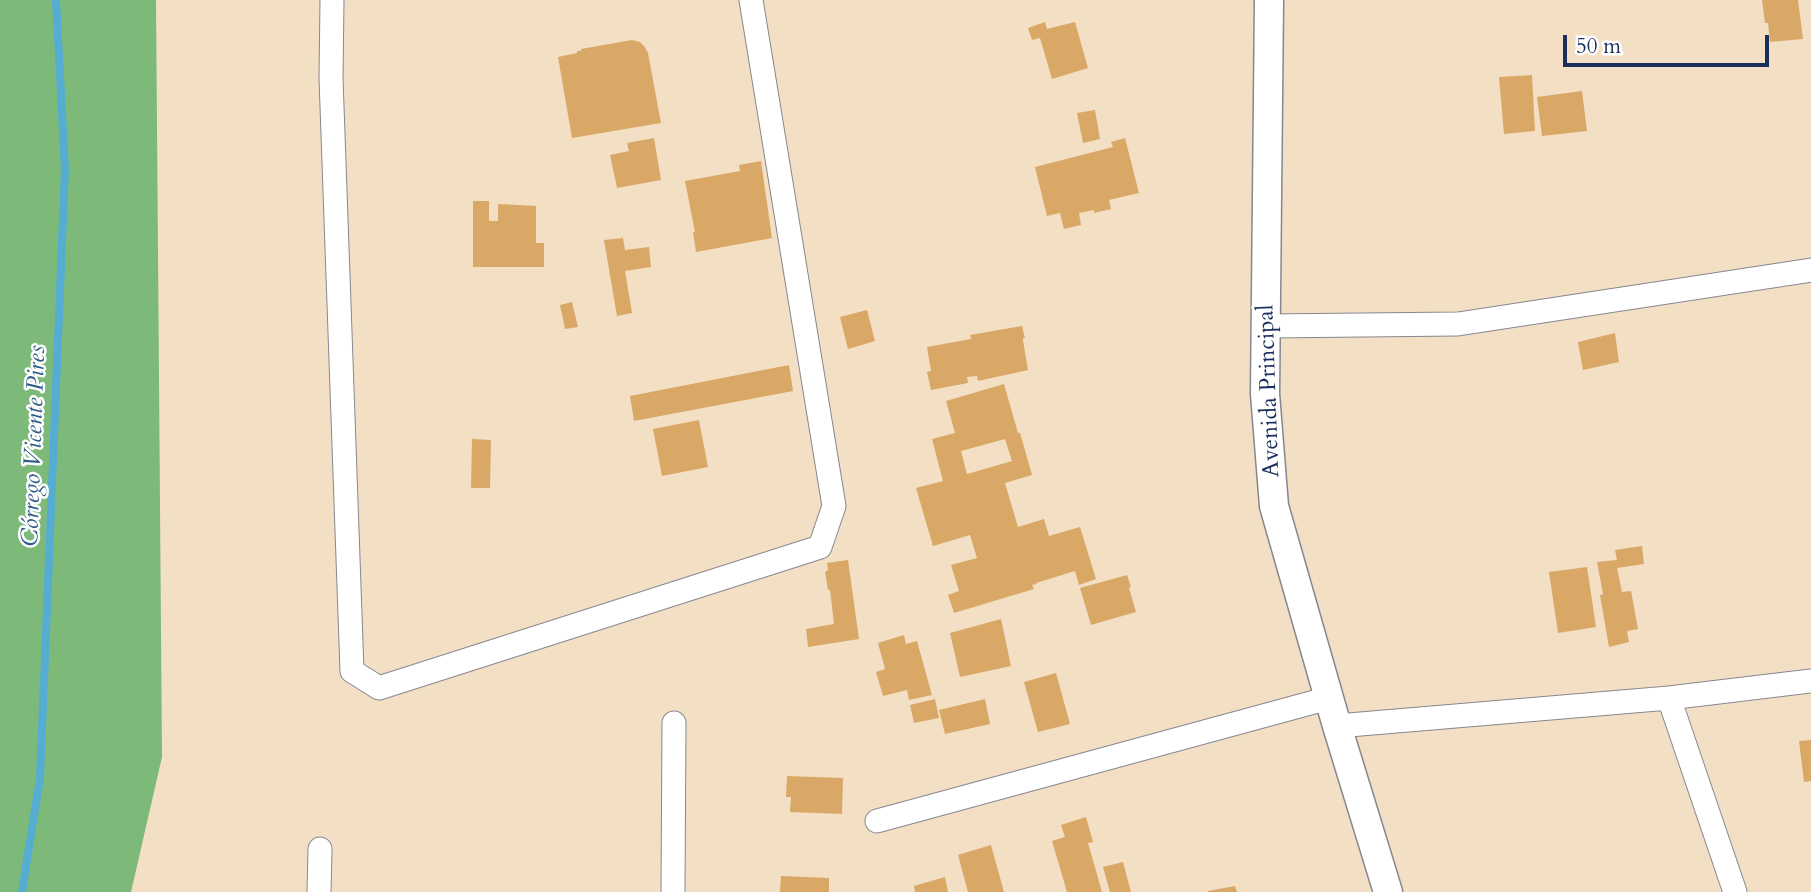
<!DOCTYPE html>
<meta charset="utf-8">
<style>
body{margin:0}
#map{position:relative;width:1811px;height:892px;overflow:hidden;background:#f3dfc4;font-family:Cardo,serif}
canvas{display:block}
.scale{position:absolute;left:1563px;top:35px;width:206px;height:32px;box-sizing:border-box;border:4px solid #1b2f5e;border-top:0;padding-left:9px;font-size:21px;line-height:24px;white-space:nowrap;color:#1b2f5e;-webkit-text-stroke:5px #fff;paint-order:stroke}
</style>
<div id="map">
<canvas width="1811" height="892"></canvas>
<div class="scale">50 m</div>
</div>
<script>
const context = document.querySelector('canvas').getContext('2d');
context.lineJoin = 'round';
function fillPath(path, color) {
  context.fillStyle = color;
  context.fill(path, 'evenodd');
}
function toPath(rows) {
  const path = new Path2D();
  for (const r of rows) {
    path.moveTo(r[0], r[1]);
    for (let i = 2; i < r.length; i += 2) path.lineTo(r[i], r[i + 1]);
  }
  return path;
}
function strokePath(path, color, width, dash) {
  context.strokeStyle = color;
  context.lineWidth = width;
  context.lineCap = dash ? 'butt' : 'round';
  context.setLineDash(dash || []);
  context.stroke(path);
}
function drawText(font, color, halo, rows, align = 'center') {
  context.font = font + ' Cardo,serif';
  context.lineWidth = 5;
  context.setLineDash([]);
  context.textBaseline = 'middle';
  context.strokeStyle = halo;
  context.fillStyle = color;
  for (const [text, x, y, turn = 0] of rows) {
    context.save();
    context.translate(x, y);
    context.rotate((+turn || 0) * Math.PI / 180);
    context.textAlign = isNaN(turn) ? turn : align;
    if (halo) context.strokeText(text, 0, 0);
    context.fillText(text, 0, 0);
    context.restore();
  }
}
fillPath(toPath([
 [0,0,156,0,162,757,131,892,0,892]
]), '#7dba7a');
strokePath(toPath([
 [22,892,40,778,65,169,56,0]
]), '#55aed2', 8);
fillPath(toPath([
 [1762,0,1798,0,1803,39,1770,42,1768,23,1765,23],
 [1045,22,1047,29,1075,22,1088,68,1052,79,1040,38,1032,40,1028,28],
 [632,40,640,42,644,46,648,53,661,123,572,138,558,57,577,53,577,51,581,51,581,49],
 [1532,75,1535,131,1504,134,1499,77],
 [1582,91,1587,131,1542,136,1537,97],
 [1095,110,1100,139,1083,143,1077,113],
 [654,138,661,180,617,188,610,155,629,151,627,143],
 [1125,138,1139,193,1109,200,1111,209,1094,213,1094,210,1079,213,1081,225,1064,229,1060,213,1047,216,1035,167,1113,147,1111,142],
 [761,161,772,238,696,252,693,232,695,232,685,181,740,171,739,165],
 [473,201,489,201,489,221,498,221,498,204,536,206,536,243,544,243,544,267,473,267],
 [623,238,625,250,649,247,651,267,625,271,632,313,617,316,604,240],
 [572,302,578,327,565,329,560,305],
 [867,310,875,341,848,349,840,317],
 [1022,326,1025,338,1023,338,1023,340,1028,370,978,381,977,376,967,377,968,383,931,390,927,372,931,371,927,347,971,339,970,335],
 [1615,333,1619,362,1583,370,1578,342],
 [789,365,793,391,634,421,630,396],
 [1004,384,1018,433,1020,433,1032,475,1005,483,1018,527,1044,519,1049,536,1080,527,1096,579,1079,585,1075,571,1036,583,1037,584,1032,585,1034,589,954,613,948,595,959,591,951,565,977,558,970,535,933,546,916,488,943,481,932,439,955,433,946,401],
 [1005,439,1012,461,967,474,961,451],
 [699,420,708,467,662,476,653,429],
 [472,439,491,440,490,488,471,488],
 [1642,546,1644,564,1617,568,1622,592,1631,591,1638,629,1627,631,1629,642,1609,647,1600,595,1603,594,1597,562,1617,560,1615,550],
 [848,560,859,639,808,647,806,629,834,624,830,590,828,590,825,572,828,570,827,563],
 [1587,567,1596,627,1558,633,1549,572],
 [1127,575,1131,587,1129,588,1136,612,1091,625,1080,588],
 [1001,619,1011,666,960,677,950,633],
 [904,635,906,644,917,641,932,695,909,700,907,690,883,696,876,672,885,669,878,643],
 [1056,673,1070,724,1038,732,1024,682],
 [935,699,939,718,914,723,910,705],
 [985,699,990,724,945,734,939,710],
 [1811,740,1811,781,1804,782,1799,741],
 [787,776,843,778,842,814,790,812,791,797,786,797],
 [1086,817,1093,842,1088,843,1102,892,1067,892,1052,841,1065,837,1061,825],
 [991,845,1004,892,968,892,958,855],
 [1123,862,1131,892,1110,892,1103,867],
 [781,876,829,878,829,892,780,892],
 [945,877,948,892,915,892,914,886],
 [1235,886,1237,892,1208,892,1208,891]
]), '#d9a866');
const minor = toPath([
 [332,0,331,78,352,671,379,688,820,547,834,506,751,0],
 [1267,326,1458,324,1811,270],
 [1669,698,1735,892],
 [1337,726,1669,698,1811,681],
 [877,821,1329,698],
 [319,892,320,849],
 [673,892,674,723]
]);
const tertiary = toPath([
 [1269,0,1265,394,1274,506,1337,726,1388,892]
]);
strokePath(minor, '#878791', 25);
strokePath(tertiary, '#878791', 31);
strokePath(minor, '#fff', 23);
strokePath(tertiary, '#fff', 28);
drawText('23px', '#1b2f5e', '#fff', [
 ["Avenida Principal",1270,391,-92]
]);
drawText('italic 24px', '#2f5b87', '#fff', [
 ["Córrego Vicente Pires",35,446,-88]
]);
</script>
